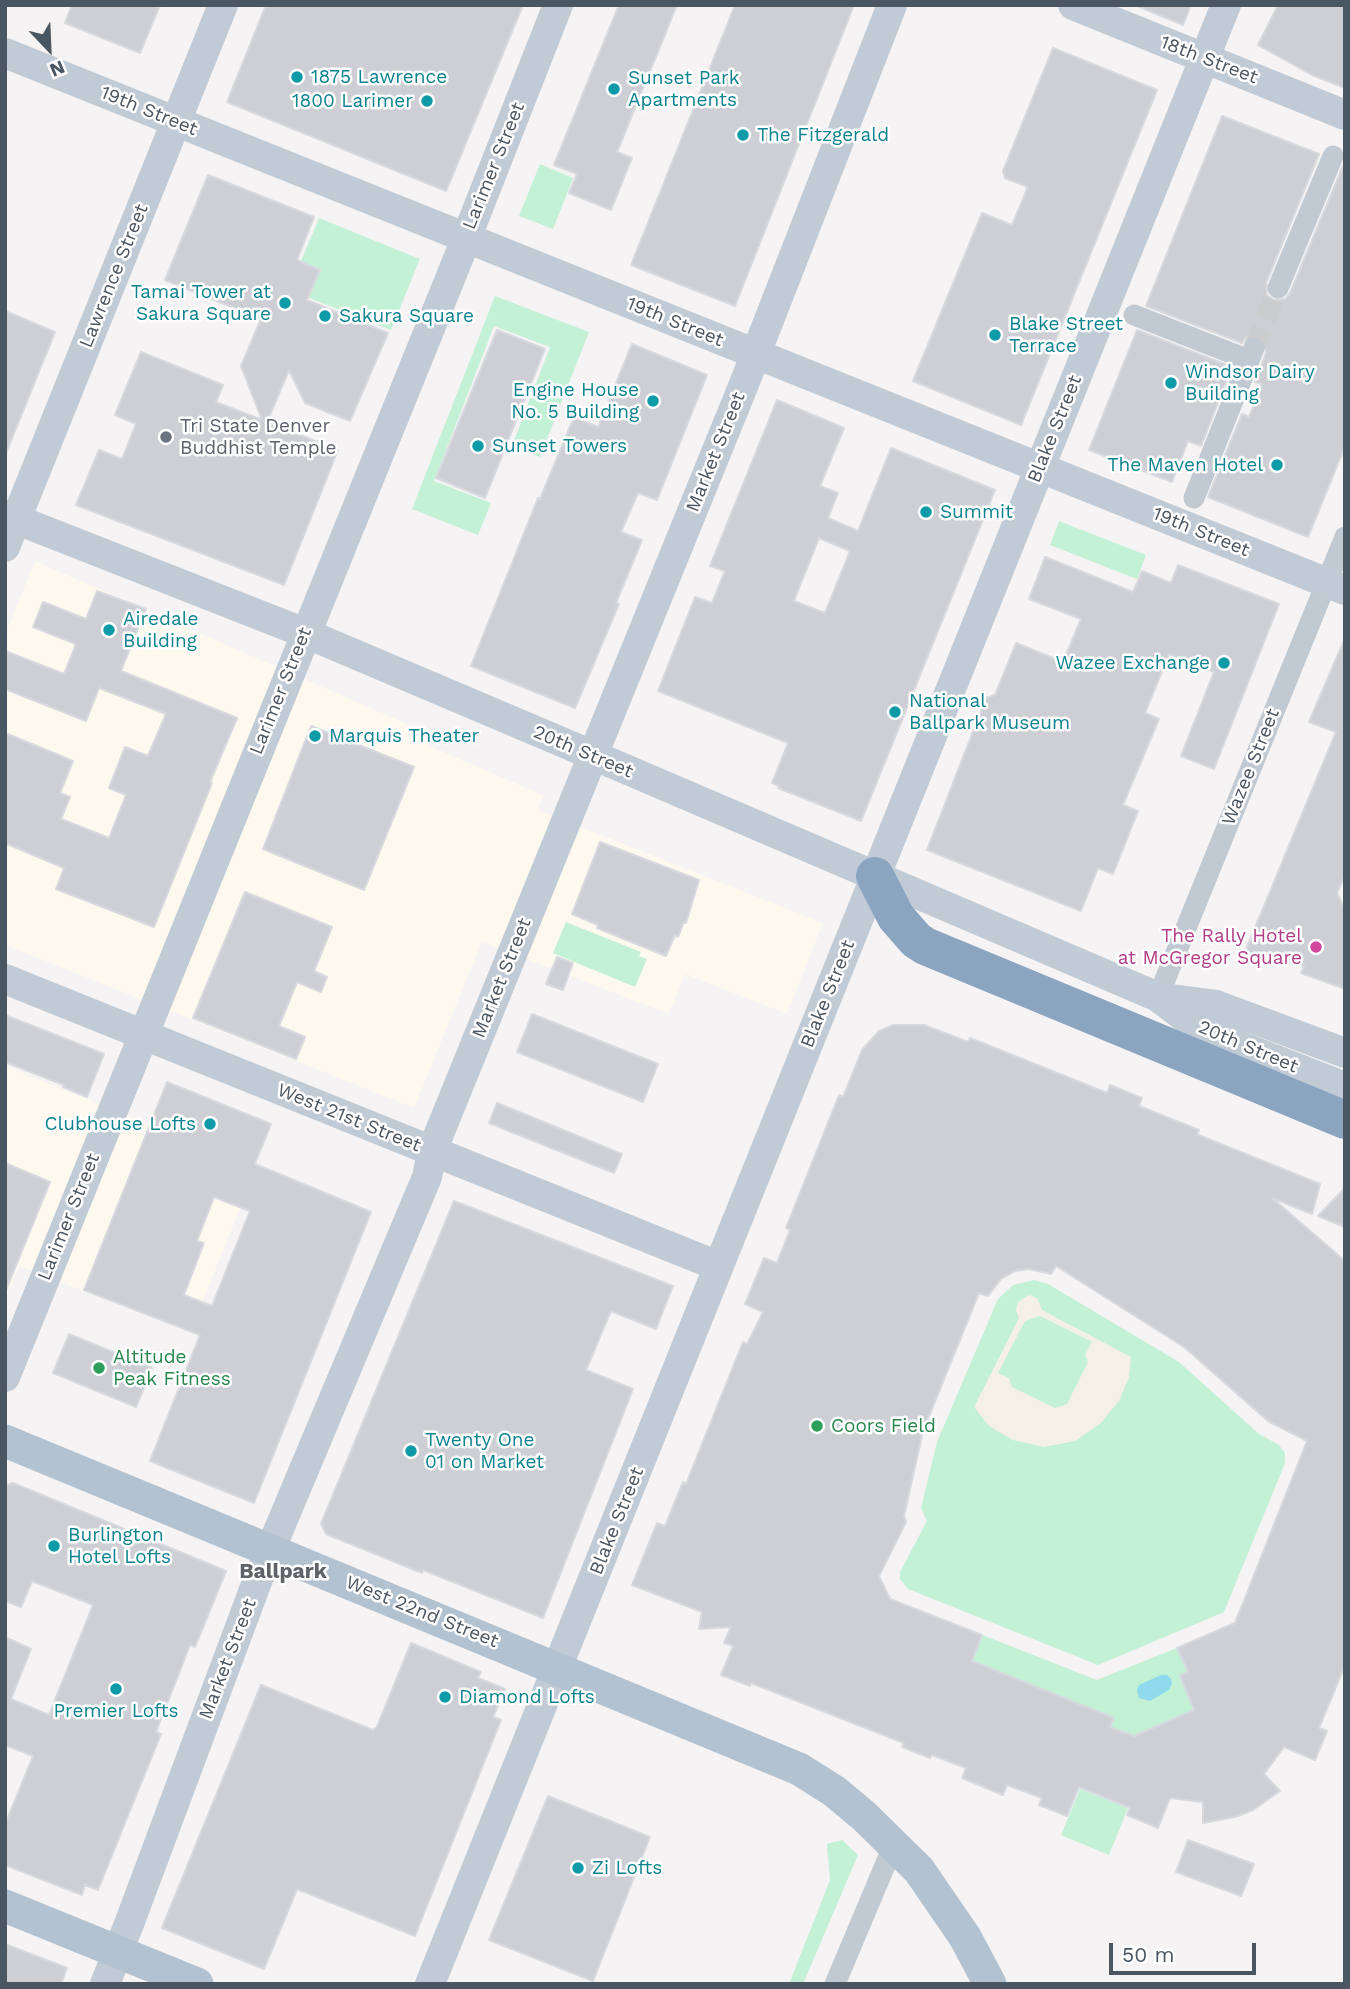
<!DOCTYPE html>
<style>
body{margin:0}
#map{position:relative;width:1350px;height:1989px;overflow:hidden;background:#f5f3f3;font-family:"Work Sans",sans-serif}
canvas{display:block}
.frame{position:absolute;inset:0;border:7px solid #4a5661;pointer-events:none}
.north{position:absolute;left:14px;top:14px;width:70px;height:70px;-webkit-text-stroke:5px #fff;paint-order:stroke;rotate:157deg;font-size:19px;font-weight:700;line-height:28px;text-align:center;color:#4a5661}
.north::after{content:'';display:block;margin:auto;width:24px;height:32px;background:#4a5661;clip-path:polygon(50% 0,100% 100%,50% 72%,0 100%)}
.scale{position:absolute;left:1109px;top:1943px;width:147px;height:32px;box-sizing:border-box;border:4px solid #4a5661;border-top:0;padding-left:9px;font-size:21px;line-height:24px;white-space:nowrap;color:#4a5661;-webkit-text-stroke:5px #fff;paint-order:stroke}
</style>
<div id="map">
<canvas width="1350" height="1989"></canvas>
<div class="frame"></div>
<div class="north">N</div>
<div class="scale">50 m</div>
</div>
<script>
const context = document.querySelector('canvas').getContext('2d');
context.lineJoin = 'round';
function fillPath(path, color) {
  context.fillStyle = color;
  context.fill(path, 'evenodd');
}
function toPath(rows) {
  const path = new Path2D();
  for (const r of rows) {
    path.moveTo(r[0], r[1]);
    for (let i = 2; i < r.length; i += 2) path.lineTo(r[i], r[i + 1]);
  }
  return path;
}
function strokePath(path, color, width, dash) {
  context.strokeStyle = color;
  context.lineWidth = width;
  context.lineCap = dash ? 'butt' : 'round';
  context.setLineDash(dash || []);
  context.stroke(path);
}
function drawText(font, color, halo, rows, align = 'center') {
  context.font = font + ' "Work Sans",sans-serif';
  context.lineWidth = 5;
  context.setLineDash([]);
  context.textBaseline = 'middle';
  context.strokeStyle = halo;
  context.fillStyle = color;
  for (const [text, x, y, turn = 0] of rows) {
    context.save();
    context.translate(x, y);
    context.rotate((+turn || 0) * Math.PI / 180);
    context.textAlign = isNaN(turn) ? turn : align;
    if (halo) context.strokeText(text, 0, 0);
    context.fillText(text, 0, 0);
    context.restore();
  }
}
fillPath(toPath([
 [35,561,430,734,427,745,543,795,538,810,823,923,787,1014,685,974,669,1014,482,942,414,1108,5,945,5,635],
 [5,1066,257,1167,190,1332,19,1266,5,1299]
]), '#fdf9ef');
fillPath(toPath([
 [540,164,573,178,553,229,519,216],
 [319,218,420,259,391,330,289,290],
 [495,296,589,332,540,457,512,446,550,347,494,326,434,481,491,503,478,535,412,509],
 [1059,521,1146,555,1137,579,1050,545],
 [566,922,641,952,639,956,647,959,635,987,553,953],
 [1034,1280,1048,1284,1179,1362,1259,1434,1279,1445,1285,1453,1285,1463,1224,1612,1098,1665,908,1589,900,1579,900,1572,927,1521,921,1508,937,1442,998,1299,1013,1285],
 [982,1635,1097,1680,1177,1648,1188,1672,1180,1676,1194,1710,1134,1736,1110,1727,1113,1718,972,1661],
 [1080,1789,1128,1808,1109,1855,1061,1835],
 [842,1840,858,1855,803,1984,789,1984,830,1880,827,1844]
]), '#c3f1d5');
fillPath(toPath([
 [1029,1295,1037,1298,1042,1310,1131,1357,1129,1377,1119,1401,1100,1424,1075,1441,1044,1447,1013,1440,989,1426,974,1407,1019,1318,1016,1310,1018,1302],
 [1040,1316,1092,1342,1085,1355,1088,1362,1067,1404,1055,1408,1012,1387,1009,1378,998,1373,1025,1321]
]), '#f5f0e5');
fillPath(toPath([
 [1161,1675,1167,1675,1171,1679,1172,1684,1169,1690,1150,1701,1139,1698,1137,1690,1139,1685]
]), '#90daee');
const building = toPath([
 [72,5,160,5,140,53,65,23,72,5],
 [266,5,523,5,446,191,227,102,266,5],
 [619,5,677,5,617,152,632,158,611,210,569,193,577,174,554,165,619,5],
 [735,5,854,5,735,306,631,265,735,5],
 [1135,5,1191,5,1183,25,1135,5],
 [1278,5,1345,5,1345,88,1312,75,1258,45,1278,5],
 [1053,48,1157,90,1021,425,913,381,982,213,1012,225,1028,187,1005,178,1003,171,1053,48],
 [1222,116,1319,154,1266,283,1267,295,1274,300,1285,299,1290,293,1343,166,1345,167,1345,446,1308,537,1208,497,1242,414,1249,417,1262,384,1255,382,1266,353,1265,340,1253,335,1246,337,1242,343,1146,306,1222,116],
 [208,175,314,217,297,260,320,270,307,300,388,333,350,421,305,403,289,370,267,422,338,450,284,585,76,505,99,450,122,459,136,424,115,415,141,352,223,385,216,402,262,420,241,366,261,319,165,280,208,175],
 [5,311,55,332,6,453,5,453,5,311],
 [497,330,545,349,485,498,436,478,497,330],
 [1137,330,1232,367,1201,446,1188,441,1172,482,1089,450,1137,330],
 [632,344,707,375,657,500,638,493,621,532,642,540,616,603,619,604,575,708,471,666,538,498,540,499,574,417,598,427,632,344],
 [777,400,844,428,820,486,838,493,828,518,858,531,891,448,995,490,861,821,778,788,779,786,772,783,788,743,658,691,695,597,712,603,725,571,710,566,777,400],
 [819,538,850,551,825,613,794,601,819,538],
 [1045,557,1133,592,1142,571,1171,583,1178,565,1279,604,1214,769,1181,756,1214,672,1169,654,1145,713,1159,719,1123,805,1138,811,1113,874,1098,868,1081,911,927,850,986,698,995,695,1016,643,1063,662,1081,619,1029,599,1045,557],
 [97,591,146,609,121,671,237,718,210,782,212,783,154,927,56,889,64,868,5,843,5,733,73,761,60,793,70,797,61,819,109,838,126,795,109,788,125,747,148,756,166,714,99,688,86,721,5,689,5,651,64,674,76,644,33,627,43,602,86,619,97,591],
 [1345,638,1345,875,1337,893,1345,910,1345,989,1301,973,1304,966,1245,952,1336,732,1309,722,1345,638],
 [311,726,414,767,364,890,263,849,311,726],
 [600,842,699,880,686,923,684,922,678,937,675,935,666,956,597,928,598,925,572,914,600,842],
 [245,892,332,927,314,971,327,977,321,992,297,982,279,1026,305,1037,296,1059,193,1018,245,892],
 [557,957,573,963,563,990,546,984,557,957],
 [532,1014,658,1064,643,1102,517,1052,532,1014],
 [5,1015,104,1054,87,1097,63,1087,64,1085,5,1062,5,1015],
 [893,1025,924,1025,968,1042,970,1038,1107,1093,1110,1085,1142,1098,1139,1106,1199,1130,1197,1134,1206,1138,1320,1184,1312,1214,1272,1198,1345,1261,1345,1665,1319,1728,1327,1731,1315,1760,1284,1747,1264,1774,1280,1791,1253,1810,1235,1817,1203,1823,1203,1802,1170,1798,1158,1828,1127,1815,1130,1808,1079,1787,1067,1816,1039,1805,1042,1798,1007,1785,1003,1795,962,1778,966,1768,932,1755,930,1758,902,1747,904,1743,751,1683,750,1686,721,1675,733,1646,724,1643,731,1627,699,1629,702,1612,632,1585,657,1523,665,1526,683,1482,686,1484,743,1342,747,1344,763,1312,745,1304,764,1258,777,1263,790,1230,786,1228,839,1095,843,1097,862,1050,879,1031,893,1025],
 [1056,1266,1184,1347,1268,1421,1307,1441,1235,1623,1177,1648,1188,1672,1180,1676,1194,1710,1134,1736,1110,1727,1114,1718,972,1661,982,1635,890,1599,879,1576,906,1522,904,1516,923,1431,979,1293,988,1296,1001,1279,1015,1271,1029,1269,1051,1274,1056,1266],
 [167,1082,271,1124,255,1164,371,1212,254,1503,150,1461,200,1335,84,1290,167,1082],
 [214,1197,250,1211,212,1306,184,1295,204,1243,197,1241,214,1197],
 [497,1103,622,1154,614,1173,489,1123,497,1103],
 [5,1163,50,1182,6,1290,5,1290,5,1163],
 [1345,1188,1345,1227,1318,1216,1345,1188],
 [454,1201,673,1286,656,1329,611,1311,586,1370,633,1389,543,1618,423,1570,422,1573,326,1534,321,1524,454,1201],
 [69,1334,152,1368,136,1407,53,1373,69,1334],
 [13,1483,226,1571,195,1647,190,1645,156,1732,161,1734,98,1890,85,1885,82,1895,5,1865,5,1825,33,1756,5,1745,5,1637,31,1649,11,1699,49,1715,93,1605,32,1581,21,1607,5,1601,5,1486,13,1483],
 [411,1643,481,1672,478,1678,505,1689,493,1717,501,1720,415,1936,297,1889,264,1969,162,1928,261,1685,373,1730,377,1727,411,1643],
 [548,1796,650,1837,593,1981,489,1940,548,1796],
 [1188,1840,1254,1864,1241,1896,1176,1872,1188,1840],
 [5,1944,67,1968,61,1984,5,1984,5,1944]
]);
fillPath(building, '#cdcfd5');
strokePath(building, '#d7d9de', 2);
strokePath(toPath([
 [1254,348,1278,288]
]), '#caccce', 21, [21, 10]);
strokePath(toPath([
 [1278,288,1333,156],
 [1134,315,1249,360],
 [1194,498,1254,348],
 [1158,997,1345,537],
 [835,1984,894,1844]
]), '#c1cad2', 21);
strokePath(toPath([
 [1073,5,1345,115],
 [5,53,1345,590],
 [5,515,305,633,623,768,1158,997,1204,1032,1345,1087],
 [5,547,223,5],
 [5,979,718,1266],
 [1162,998,1216,1005,1345,1053],
 [5,1377,458,259,558,5],
 [105,1984,129,1924,258,1579,427,1177,432,1151,744,384,892,5],
 [430,1984,1226,5]
]), '#c1cbd6', 30);
strokePath(toPath([
 [5,1441,799,1769,834,1791,864,1816,919,1870,965,1937,990,1984],
 [5,1906,197,1984]
]), '#b3c2d1', 33);
strokePath(toPath([
 [875,876,896,917,916,940,925,946,1345,1120]
]), '#8ba5c1', 38);
for (const [x, y, r, color] of [
 [297,77,7,"#0f9aa8"],
 [614,89,7,"#0f9aa8"],
 [427,101,7,"#0f9aa8"],
 [743,135,7,"#0f9aa8"],
 [285,303,7,"#0f9aa8"],
 [325,316,7,"#0f9aa8"],
 [995,335,7,"#0f9aa8"],
 [1171,383,7,"#0f9aa8"],
 [653,401,7,"#0f9aa8"],
 [166,437,7,"#6b7280"],
 [478,446,7,"#0f9aa8"],
 [1277,465,7,"#0f9aa8"],
 [926,512,7,"#0f9aa8"],
 [109,630,7,"#0f9aa8"],
 [1224,663,7,"#0f9aa8"],
 [895,712,7,"#0f9aa8"],
 [315,736,7,"#0f9aa8"],
 [1316,947,7,"#d1479c"],
 [210,1124,7,"#0f9aa8"],
 [99,1368,7,"#2e9e5b"],
 [817,1426,7,"#2e9e5b"],
 [411,1451,7,"#0f9aa8"],
 [54,1546,7,"#0f9aa8"],
 [116,1689,7,"#0f9aa8"],
 [445,1697,7,"#0f9aa8"],
 [578,1868,7,"#0f9aa8"]
]) {
  const dot = new Path2D();
  dot.arc(x, y, r, 0, 2 * Math.PI);
  context.fillStyle = color;
  context.fill(dot);
  strokePath(dot, '#fff', 2.5);
}
drawText('19px', '#4a5661', '#fff', [
 ["18th Street",1209,60,21],
 ["19th Street",149,111,22],
 ["Larimer Street",494,166,-68],
 ["Lawrence Street",114,276,-68],
 ["19th Street",675,322,22],
 ["Blake Street",1055,429,-68],
 ["Market Street",716,452,-68],
 ["19th Street",1201,532,22],
 ["Larimer Street",281,691,-68],
 ["20th Street",583,752,23],
 ["Wazee Street",1251,767,-68],
 ["Market Street",502,978,-68],
 ["Blake Street",828,994,-68],
 ["20th Street",1248,1047,23],
 ["West 21st Street",349,1118,22],
 ["Larimer Street",69,1217,-68],
 ["Blake Street",617,1521,-68],
 ["West 22nd Street",422,1612,22],
 ["Market Street",228,1659,-69]
]);
drawText('19px', '#0d838f', '#fff', [
 ["1875 Lawrence",311,77],
 ["Sunset Park",628,78],
 ["Apartments",628,100],
 ["1800 Larimer",413,101,"right"],
 ["The Fitzgerald",757,135],
 ["Tamai Tower at",271,292,"right"],
 ["Sakura Square",271,314,"right"],
 ["Sakura Square",339,316],
 ["Blake Street",1009,324],
 ["Terrace",1009,346],
 ["Windsor Dairy",1185,372],
 ["Building",1185,394],
 ["Engine House",639,390,"right"],
 ["No. 5 Building",639,412,"right"],
 ["Sunset Towers",492,446],
 ["The Maven Hotel",1263,465,"right"],
 ["Summit",940,512],
 ["Airedale",123,619],
 ["Building",123,641],
 ["Wazee Exchange",1210,663,"right"],
 ["National",909,701],
 ["Ballpark Museum",909,723],
 ["Marquis Theater",329,736],
 ["Clubhouse Lofts",196,1124,"right"],
 ["Twenty One",425,1440],
 ["01 on Market",425,1462],
 ["Burlington",68,1535],
 ["Hotel Lofts",68,1557],
 ["Diamond Lofts",459,1697],
 ["Premier Lofts",116,1711,"center"],
 ["Zi Lofts",592,1868]
], 'left');
drawText('19px', '#5b616d', '#fff', [
 ["Tri State Denver",180,426],
 ["Buddhist Temple",180,448]
], 'left');
drawText('19px', '#b23c85', '#fff', [
 ["The Rally Hotel",1302,936],
 ["at McGregor Square",1302,958]
], 'right');
drawText('19px', '#27864d', '#fff', [
 ["Altitude",113,1357],
 ["Peak Fitness",113,1379],
 ["Coors Field",831,1426]
], 'left');
drawText('bold 21px', '#5f6368', '#fff', [
 ["Ballpark",283,1572]
]);
</script>
